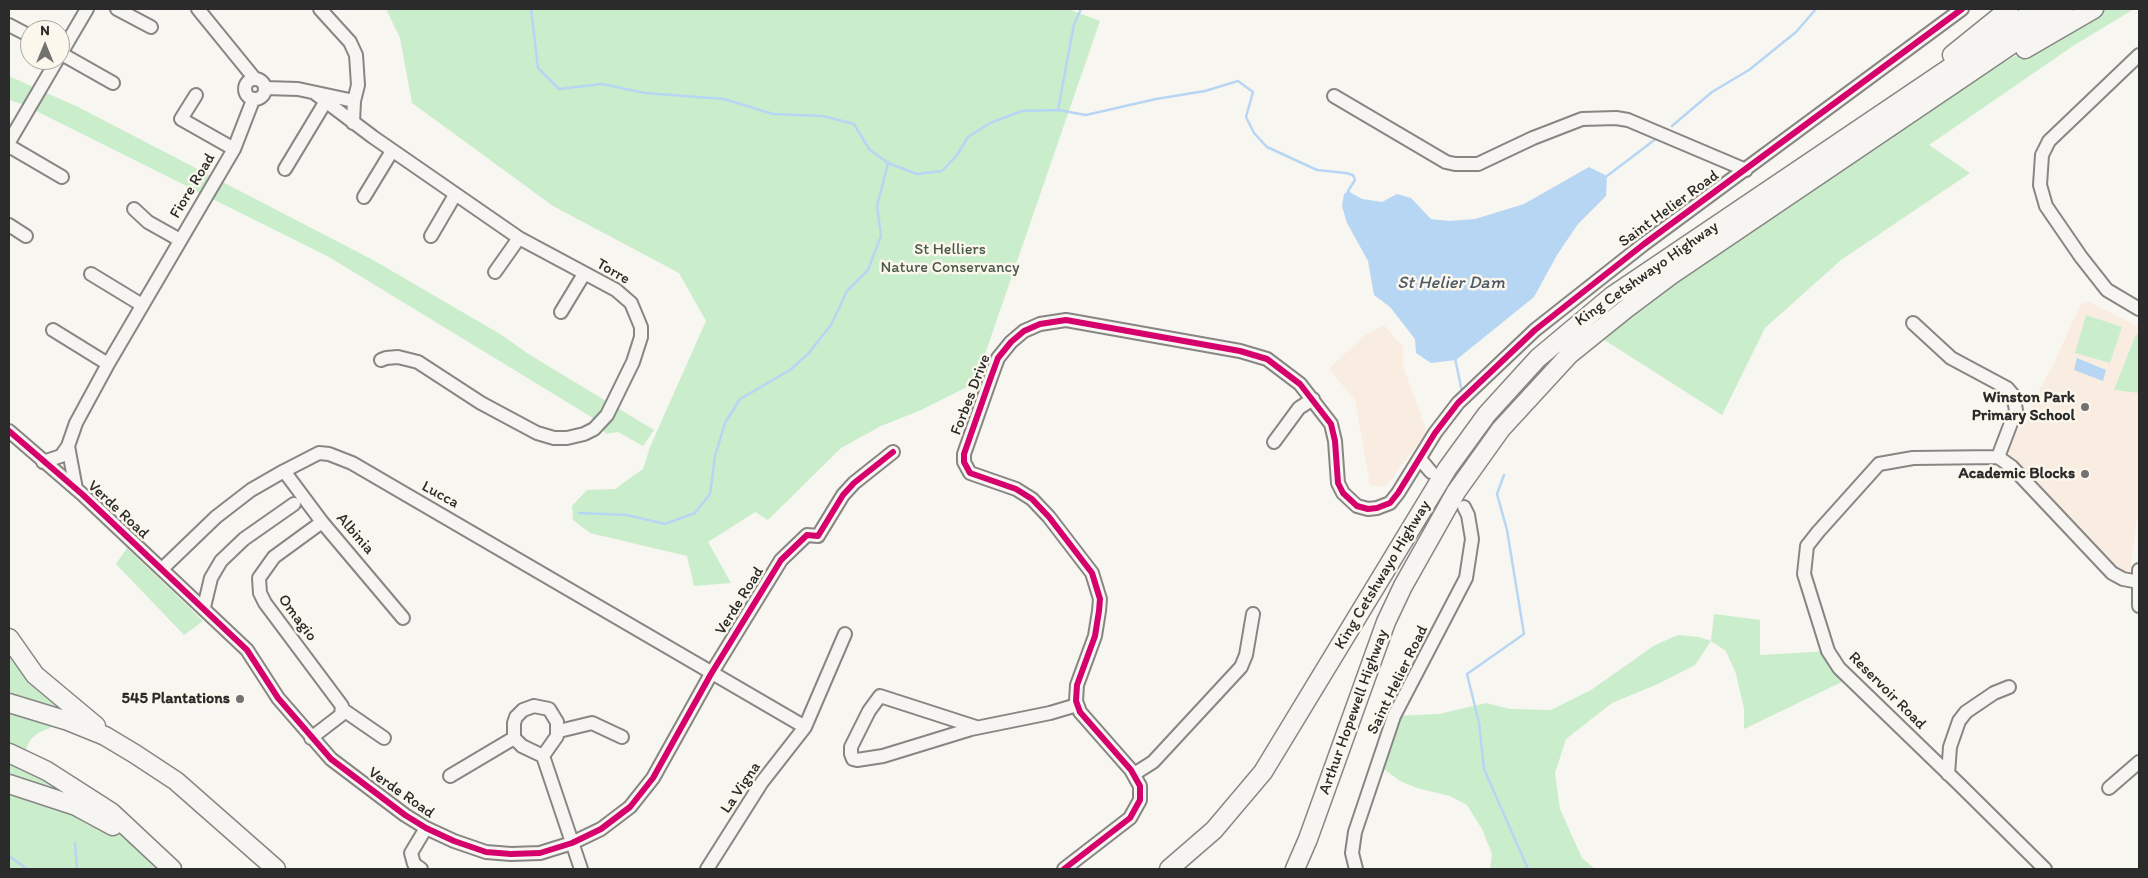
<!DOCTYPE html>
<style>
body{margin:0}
#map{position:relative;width:2148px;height:878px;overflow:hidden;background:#f8f6f0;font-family:Itim,sans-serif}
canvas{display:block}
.frame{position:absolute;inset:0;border:10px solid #2b2b2b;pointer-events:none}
.north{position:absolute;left:20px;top:20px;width:50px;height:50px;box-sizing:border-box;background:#fbf7ec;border:1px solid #a8a59f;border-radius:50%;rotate:0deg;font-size:14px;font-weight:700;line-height:20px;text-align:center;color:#2b2b2b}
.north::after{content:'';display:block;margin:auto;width:18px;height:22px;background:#737270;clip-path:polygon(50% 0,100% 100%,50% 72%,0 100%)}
</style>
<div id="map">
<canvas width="2148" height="878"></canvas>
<div class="frame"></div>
<div class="north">N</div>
</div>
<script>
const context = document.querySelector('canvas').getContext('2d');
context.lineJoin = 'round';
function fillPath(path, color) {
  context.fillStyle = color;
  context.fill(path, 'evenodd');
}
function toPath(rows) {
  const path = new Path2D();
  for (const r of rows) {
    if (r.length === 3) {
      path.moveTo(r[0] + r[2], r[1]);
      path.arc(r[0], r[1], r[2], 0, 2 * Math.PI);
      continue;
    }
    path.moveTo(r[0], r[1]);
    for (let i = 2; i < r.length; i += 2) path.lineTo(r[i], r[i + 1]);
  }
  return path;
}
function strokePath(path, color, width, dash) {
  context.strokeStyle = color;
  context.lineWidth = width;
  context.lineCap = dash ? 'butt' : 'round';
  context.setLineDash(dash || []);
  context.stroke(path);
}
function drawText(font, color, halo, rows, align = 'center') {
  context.font = font + ' Itim,sans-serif';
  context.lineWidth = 5;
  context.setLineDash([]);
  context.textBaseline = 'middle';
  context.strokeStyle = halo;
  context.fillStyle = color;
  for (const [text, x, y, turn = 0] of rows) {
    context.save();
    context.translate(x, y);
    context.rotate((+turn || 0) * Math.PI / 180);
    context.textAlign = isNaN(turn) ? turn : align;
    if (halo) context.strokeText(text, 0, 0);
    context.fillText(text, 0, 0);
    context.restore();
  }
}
fillPath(toPath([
 [2090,302,2139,327,2139,506,2129,577,2091,546,2006,452,2054,363,2081,304],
 [1384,325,1403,347,1403,366,1427,432,1385,487,1370,485,1355,400,1329,369,1362,337]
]), '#f9ede2');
fillPath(toPath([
 [386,9,1068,9,1100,21,975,383,919,411,881,426,841,448,768,520,755,512,708,542,731,583,694,586,687,556,590,533,573,520,572,506,587,490,615,489,643,469,650,447,706,321,679,273,553,206,412,103,400,38],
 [2094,9,2134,9,2073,46,1929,145,1970,173,1841,260,1765,328,1722,415,1595,334,1958,90],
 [9,76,78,107,373,260,500,334,530,355,654,430,643,446,618,432,606,434,593,418,329,257,22,104,9,100],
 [2086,315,2122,327,2110,363,2075,353],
 [2136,334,2139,336,2139,393,2114,390],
 [127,548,203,621,184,635,116,564],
 [1714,614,1760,620,1760,655,1828,651,1848,679,1744,729,1744,708,1736,674,1726,651,1711,641,1695,665,1658,684,1612,703,1566,739,1555,773,1560,809,1582,858,1595,869,1490,869,1492,854,1482,829,1467,805,1450,796,1417,788,1400,781,1377,764,1394,716,1439,714,1486,703,1510,709,1551,710,1591,690,1655,645,1678,635,1699,637,1711,641],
 [9,638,63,700,67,721,38,733,30,740,22,759,172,869,9,869]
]), '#caedcc');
fillPath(toPath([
 [1589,167,1607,176,1606,196,1578,224,1557,255,1534,297,1456,360,1431,363,1416,353,1415,339,1390,307,1374,295,1368,261,1347,223,1342,206,1344,194,1348,191,1362,199,1382,202,1397,194,1411,198,1431,219,1449,221,1475,219,1524,204],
 [2077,358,2106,370,2103,381,2074,370]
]), '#b7d6f4');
strokePath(toPath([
 [531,9,538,68,559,89,602,84,645,93,724,99,773,114,823,116,854,124,869,149,888,163,917,174,942,171,957,155,968,137,990,123,1022,111,1058,110,1086,115,1156,99,1205,91,1238,81,1253,92,1246,117,1254,133,1267,147,1317,170,1346,173,1353,175,1355,180,1348,191,1350,194],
 [1058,110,1074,24,1081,9],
 [1672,126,1712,92,1749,70,1796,32,1816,9],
 [1607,176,1657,138],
 [1455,358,1462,392],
 [1504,475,1497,494,1507,530,1524,634,1467,674,1479,723,1484,769,1528,869],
 [579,513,627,515,665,524,695,513,710,494,715,456,725,423,740,399,790,370,808,354,831,325,847,291,868,270,881,236,877,206,888,163],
 [75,843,77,869],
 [9,856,27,869]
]), '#b7d6f4', 2.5);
const minor = toPath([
 [117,9,151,27],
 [198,9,255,79],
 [320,9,350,42,356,55,358,85,354,101,353,123],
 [9,25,30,36],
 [60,53,113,83],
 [60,55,87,9],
 [2139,55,2049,141,2042,155,2040,185,2046,206,2081,257,2107,290,2139,309],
 [255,89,10],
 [265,88,298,89,354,101],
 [316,94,373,137,519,238,616,290,631,303,641,327,641,337,633,362,607,415,594,429,584,434,567,438,554,438,537,433,481,403,418,362,398,357,386,358,381,360],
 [196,95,181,119,234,149],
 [1334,96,1446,162,1455,164,1478,164,1533,138,1582,119,1616,118,1628,120,1746,170],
 [9,142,57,60],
 [9,146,62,177],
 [285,169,329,96],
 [364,197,392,151],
 [134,209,148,222,180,240],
 [9,225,26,236],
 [431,236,455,195],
 [495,272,519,238],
 [91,274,142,305],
 [561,312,584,274],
 [1913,323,1951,358,2007,388,2013,395,2016,410,1998,457],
 [53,330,108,364],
 [9,431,82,494,247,650,278,698,331,759,405,815,426,828,454,841,486,852,511,854,540,853,572,843,601,829,630,807,653,778,711,674,781,560,807,535,818,536,843,495,854,483,893,452],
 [1274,442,1299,408,1313,399],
 [68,446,76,489],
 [1420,459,1431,472],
 [43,462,61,456,68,446,76,423,108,364,234,149,253,100],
 [284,471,322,522,403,618],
 [162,569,216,517,251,490,284,471,319,453,329,454,352,463,805,727,762,782,707,869],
 [2139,570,2139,606],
 [204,607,211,578,221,561,244,539,294,504],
 [534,706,549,709,557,722,557,736,543,756,522,746,514,738,514,723,516,717,523,710,534,706],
 [342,709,384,738],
 [805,727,845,634],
 [976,727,880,696,869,711,851,747,851,754,853,759,857,760,883,756,971,729,1050,713,1077,705],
 [559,731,592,723,622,737],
 [311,738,341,715,342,706,265,603,260,593,259,578,274,557,322,522],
 [543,756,581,869],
 [1134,774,1153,762,1241,667,1246,655,1253,614],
 [1948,774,1950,747,1959,721,1966,712,1994,693,2009,687],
 [450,776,514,738],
 [2109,788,2139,762],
 [421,869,414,864,411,853,426,828],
 [1064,869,1130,818,1140,800,1140,786,1131,770,1080,712,1076,701,1077,685,1095,636,1099,611,1100,599,1092,573,1049,517,1032,499,1016,489,970,473,964,462,964,454,991,377,998,358,1011,342,1024,331,1040,324,1066,320,1240,351,1267,359,1300,384,1331,424,1335,441,1338,483,1343,493,1357,506,1368,509,1377,508,1390,503,1398,493,1435,433,1458,403,1535,330,1644,244,1962,9],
 [1356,869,1352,853,1355,832,1394,716,1466,578,1472,539,1468,515,1464,507],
 [2045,869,1960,785,1839,668,1828,651,1804,574,1807,546,1818,532,1879,464,1913,458,1998,457,2012,467,2112,573,2123,579,2139,582]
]);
const highway = toPath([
 [2025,49,2094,9],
 [1952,55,2009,9],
 [9,638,35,675,96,726],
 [9,703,68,721,105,736,135,754,176,781,276,869],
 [9,753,47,771,111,812,172,869],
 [9,784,76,806,113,826],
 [1169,869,1214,830,1263,772,1447,469,1487,414,1538,358,1612,296,2037,9],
 [1295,869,1308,839,1386,622,1403,586,1456,492,1501,429,1570,354,1627,308,1671,275,2064,9]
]);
strokePath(minor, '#878684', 16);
strokePath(highway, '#878684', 21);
strokePath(minor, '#f6f5f1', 12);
strokePath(highway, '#f6f5f1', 18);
strokePath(toPath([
 [9,431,82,494,247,650,278,698,331,759,405,815,426,828,454,841,486,852,511,854,540,853,572,843,601,829,630,807,653,778,711,674,781,560,807,535,818,536,843,495,854,483,893,452],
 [1064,869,1130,818,1140,800,1140,786,1131,770,1080,712,1076,701,1077,685,1095,636,1099,611,1100,599,1092,573,1049,517,1032,499,1016,489,970,473,964,462,964,454,991,377,998,358,1011,342,1024,331,1040,324,1066,320,1240,351,1267,359,1300,384,1331,424,1335,441,1338,483,1343,493,1357,506,1368,509,1377,508,1390,503,1398,493,1435,433,1458,403,1535,330,1644,244,1962,9]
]), '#d6006c', 6);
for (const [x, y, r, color] of [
 [2085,407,5,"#737270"],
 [2085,474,5,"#737270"],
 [240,699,5,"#737270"]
]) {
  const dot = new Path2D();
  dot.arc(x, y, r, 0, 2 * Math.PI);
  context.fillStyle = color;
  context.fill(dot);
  strokePath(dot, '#fbf7ec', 2);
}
drawText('16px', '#2b2b2b', '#fbf7ec', [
 ["Fiore Road",193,186,-59],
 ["Saint Helier Road",1669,209,-36],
 ["Torre",613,272,30],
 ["King Cetshwayo Highway",1647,274,-35],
 ["Forbes Drive",971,395,-69],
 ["Lucca",440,495,29],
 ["Verde Road",118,510,43],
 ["Albinia",355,534,49],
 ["King Cetshwayo Highway",1383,575,-59],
 ["Verde Road",740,601,-58],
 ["Omagio",297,618,53],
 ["Saint Helier Road",1398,680,-64],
 ["Reservoir Road",1887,691,45],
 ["Arthur Hopewell Highway",1354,712,-70],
 ["La Vigna",741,788,-56],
 ["Verde Road",401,793,35]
]);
drawText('16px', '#495a4c', '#fbf7ec', [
 ["St Helliers",950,250],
 ["Nature Conservancy",950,268]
]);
drawText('bold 16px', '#2b2b2b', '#fbf7ec', [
 ["Winston Park",2075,398],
 ["Primary School",2075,416],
 ["Academic Blocks",2075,474],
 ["545 Plantations",230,699]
], 'right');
drawText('italic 18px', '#4d5a68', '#fbf7ec', [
 ["St Helier Dam",1451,283]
]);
</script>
